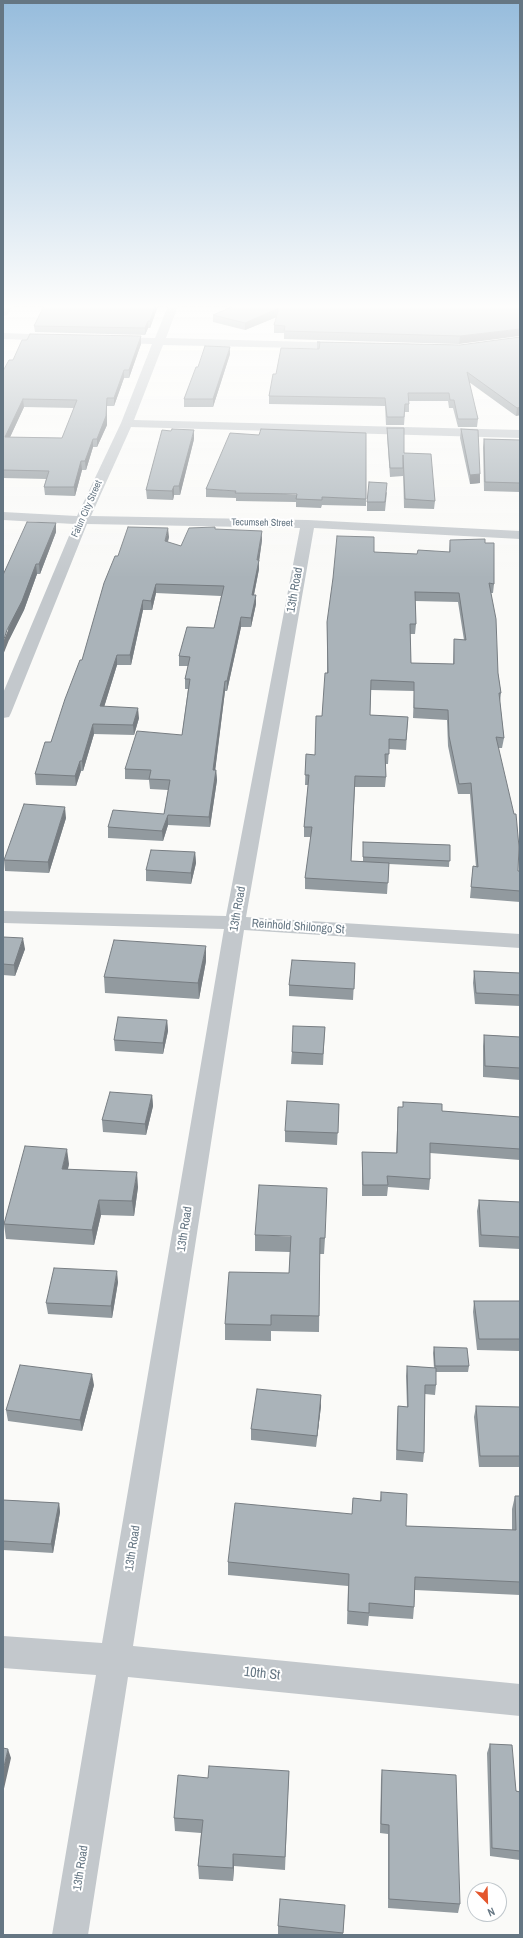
<!DOCTYPE html>
<style>
body{margin:0}
#map{position:relative;width:523px;height:1938px;overflow:hidden;background:#fafaf8;font-family:"Archivo Narrow",sans-serif}
canvas{display:block}
.frame{position:absolute;inset:0;border:4px solid #657683;pointer-events:none}
.north{position:absolute;left:467px;top:1882px;width:40px;height:40px;box-sizing:border-box;background:#fff;border:1px solid #c1c8cd;border-radius:50%;rotate:157deg;font-size:11px;font-weight:700;line-height:16px;text-align:center;color:#657683}
.north::after{content:'';display:block;margin:auto;width:14px;height:18px;background:#e4572e;clip-path:polygon(50% 0,100% 100%,50% 72%,0 100%)}
</style>
<div id="map">
<canvas width="523" height="1938"></canvas>
<div class="frame"></div>
<div class="north">N</div>
</div>
<script>
const context = document.querySelector('canvas').getContext('2d');
context.lineJoin = 'round';
function toPath(rows) {
  const path = new Path2D();
  for (const r of rows) {
    path.moveTo(r[0], r[1]);
    for (let i = 2; i < r.length; i += 2) path.lineTo(r[i], r[i + 1]);
  }
  return path;
}
function fillPath(path, color) {
  context.fillStyle = color;
  context.fill(path, 'evenodd');
}
function strokePath(path, color, width, dash) {
  context.strokeStyle = color;
  context.lineWidth = width;
  context.lineCap = dash ? 'butt' : 'round';
  context.setLineDash(dash || []);
  context.stroke(path);
}
function drawText(font, color, halo, rows, align = 'center') {
  context.font = font + ' "Archivo Narrow",sans-serif';
  context.lineWidth = 4;
  context.setLineDash([]);
  context.textBaseline = 'middle';
  context.strokeStyle = halo;
  context.fillStyle = color;
  for (const [text, x, y, turn = 0] of rows) {
    context.save();
    context.translate(x, y);
    context.rotate((+turn || 0) * Math.PI / 180);
    context.textAlign = isNaN(turn) ? turn : align;
    if (halo) context.strokeText(text, 0, 0);
    context.fillText(text, 0, 0);
    context.restore();
  }
}
fillPath(toPath([
 [3,306,13,306,7,315,3,316,3,306],
 [168,306,178,306,166,338,346,343,352,346,346,349,163,345,134,420,520,430,520,438,131,427,91,516,308,520,520,531,520,539,314,528,246,917,520,934,520,948,244,930,133,1646,520,1684,520,1716,128,1677,88,1935,52,1935,96,1675,3,1668,3,1636,102,1643,224,929,3,923,3,911,226,916,300,528,87,524,11,713,9,717,3,718,3,693,74,524,3,520,3,512,77,516,121,423,152,344,113,343,108,340,113,337,155,338,168,306],
 [3,333,56,335,61,338,56,341,3,339,3,333]
]), '#c3c8cc');
fillPath(toPath([
 [44,306,158,306,150,328,148,328,145,335,35,332,34,326],
 [520,306,459,344,284,339,284,333,274,333,274,325,277,317,245,330,213,322,213,315],
 [520,337,520,415,516,416,469,382,478,419,477,427,458,427,453,408,449,408,448,401,409,401,409,412,405,412,404,425,386,425,385,406,269,404,269,396,276,374,317,349,317,342,460,345],
 [141,344,129,378,124,378,114,406,107,406,107,425,97,447,93,447,86,470,82,470,75,496,45,495,44,487,46,479,3,478,3,371,13,360],
 [24,407,74,408,62,438,10,437],
 [230,354,213,407,184,407,184,399,198,367],
 [387,428,435,501,434,509,404,508,403,469,403,476,390,477,387,436],
 [461,429,480,474,480,483,470,484,460,438],
 [194,439,180,495,174,495,173,500,147,499,146,490],
 [484,439,520,440,520,492,484,491,483,447],
 [206,489,366,499,366,506,322,505,321,508,296,507,296,502,236,501,236,498,206,497],
 [387,492,385,511,367,511,367,502],
 [56,523,56,532,40,574,37,574,24,610,9,640,3,575],
 [216,529,262,540,259,560,259,569,254,595,256,604,251,627,241,627,227,691,225,691,215,770,216,770,217,780,210,827,168,825,163,841,108,838,108,827,164,814,168,790,150,789,149,780,125,779,125,769,182,735,188,689,185,689,185,679,188,666,179,666,179,656,214,628,221,596,156,593,152,610,143,610,131,665,117,665,104,707,139,718,134,735,94,734,83,771,81,771,76,786,36,785,35,774,51,742,82,660,118,556,169,537,168,542,181,546],
 [450,540,485,543,494,584,493,593,491,593,498,673,501,693,500,702,504,738,502,748,498,748,518,871,520,871,520,902,470,898,473,866,476,867,470,794,458,794,448,746,447,720,413,718,414,691,371,690,370,715,408,717,406,750,389,749,388,764,385,764,386,777,385,787,355,787,351,861,363,861,363,842,450,845,449,867,389,864,387,894,305,889,305,878,311,837,304,837,304,827,308,785,305,785,306,754,315,755,322,716,327,673,327,622,374,552,417,554,449,552],
 [415,601,458,602,464,640,454,639,453,664,411,663,410,634,415,634,416,624],
 [66,818,49,873,5,871,4,860],
 [195,852,196,863,191,884,146,881,146,870],
 [3,937,25,949,15,976,3,975],
 [206,961,199,999,105,993,104,977],
 [355,963,353,1000,289,996,289,985],
 [474,971,520,973,520,1006,475,1004,473,983],
 [167,1020,168,1031,163,1054,115,1051,114,1040],
 [325,1027,323,1065,291,1064,292,1052],
 [484,1035,520,1037,520,1080,483,1077,483,1046],
 [152,1095,153,1106,146,1135,103,1132,102,1120],
 [403,1102,442,1111,520,1117,520,1160,430,1153,430,1179,429,1190,388,1187,387,1196,362,1196,362,1152,396,1153,398,1107,403,1107],
 [339,1104,337,1145,285,1142,285,1131],
 [69,1164,68,1169,138,1187,134,1216,101,1215,94,1245,6,1239,4,1224],
 [479,1200,520,1202,520,1249,479,1247,477,1211],
 [255,1235,325,1238,324,1254,320,1254,319,1332,271,1331,271,1341,225,1340,225,1324,289,1273,290,1252,255,1251],
 [118,1282,112,1318,48,1314,46,1303],
 [474,1301,520,1301,520,1351,477,1350,473,1312],
 [434,1347,469,1366,468,1372,436,1372,436,1385,435,1395,425,1394,424,1453,423,1462,396,1460,397,1416,398,1406,407,1407,406,1376,407,1366,434,1368,433,1353],
 [94,1385,82,1431,8,1421,6,1410],
 [321,1406,316,1447,251,1440,251,1429],
 [476,1406,520,1407,520,1467,479,1467,474,1417],
 [381,1492,406,1526,512,1530,512,1509,515,1496,520,1496,520,1595,415,1590,414,1607,413,1619,369,1616,368,1626,347,1624,348,1586,228,1575,228,1562,352,1514,353,1498,380,1501],
 [3,1500,59,1503,60,1512,53,1553,3,1550],
 [490,1744,516,1791,520,1792,520,1860,490,1856,487,1753],
 [382,1770,460,1904,458,1913,388,1908,388,1834,380,1833,381,1779],
 [289,1771,285,1870,234,1866,233,1881,199,1879,198,1866,201,1833,175,1831,174,1818,208,1778],
 [345,1905,343,1935,278,1935,278,1926]
]), '#929a9f');
fillPath(toPath([
 [155,306,158,306,150,328,150,321],
 [279,308,279,316,245,330,245,323],
 [148,321,148,328,145,335,145,328],
 [520,329,520,336,459,344,460,336],
 [141,336,141,344,129,378,129,370],
 [230,347,230,354,213,407,213,399],
 [124,370,124,378,114,406,114,398],
 [107,398,107,425,97,447,97,439],
 [23,399,24,407,6,446,5,437],
 [520,407,520,415,516,416,517,408],
 [194,430,194,439,180,495,179,486],
 [93,439,93,447,86,470,85,461],
 [81,461,82,470,75,496,74,487],
 [480,474,480,483,470,484,470,475],
 [174,486,174,495,173,500,172,491],
 [56,523,56,532,40,574,39,564],
 [168,528,169,537,165,550,165,541],
 [262,531,262,540,258,569,259,560,259,569,252,604,252,595],
 [36,564,37,574,24,610,9,640,3,655,3,642],
 [156,584,156,593,152,610,151,601],
 [256,595,256,604,251,627,251,618],
 [143,600,143,610,131,665,130,655],
 [241,617,241,627,227,691,227,681],
 [117,655,117,665,101,717,100,706],
 [225,681,225,691,214,780,213,770],
 [138,708,139,718,134,735,133,725],
 [93,724,94,734,83,771,82,761],
 [80,761,81,771,76,786,75,776],
 [216,770,217,780,210,827,209,817],
 [65,807,66,818,49,873,48,862],
 [168,815,168,825,163,841,162,831],
 [195,852,196,863,191,884,191,873],
 [23,938,25,949,15,976,14,965],
 [206,946,206,961,199,999,198,983],
 [167,1020,168,1031,163,1054,163,1043],
 [152,1095,153,1106,146,1135,145,1124],
 [67,1149,69,1164,64,1184,62,1169],
 [137,1172,138,1187,134,1216,132,1201],
 [99,1200,101,1215,94,1245,92,1230],
 [117,1271,118,1282,112,1318,111,1306],
 [92,1374,94,1385,82,1431,80,1420],
 [321,1395,321,1406,316,1447,317,1436],
 [59,1503,60,1512,53,1553,51,1544],
 [8,1749,11,1758,3,1793,3,1771],
 [233,1854,234,1866,233,1881]
]), '#777d82');
const building = toPath([
 [44,306,155,306,150,321,148,321,145,328,34,326,44,306],
 [234,306,520,306,520,329,460,336,284,331,285,326,274,325,279,308,245,323,213,315,234,306],
 [30,334,141,336,129,370,124,370,114,398,107,398,106,416,97,439,93,439,85,461,81,461,74,487,44,487,49,471,3,470,3,371,9,360,13,360,22,340,27,340,30,334],
 [23,399,77,400,62,438,5,437,23,399],
 [520,337,520,407,517,408,467,372,478,419,458,419,454,400,450,400,449,393,408,393,409,404,405,404,404,417,387,417,385,398,269,396,273,374,276,374,281,348,319,349,320,342,317,342,460,345,520,337],
 [205,346,230,347,213,399,184,399,196,367,198,367,205,346],
 [387,428,404,428,404,453,431,454,435,501,405,499,403,455,403,468,390,468,387,428],
 [172,429,194,430,179,486,174,486,172,491,146,490,162,430,171,431,172,429],
 [261,429,366,433,366,499,322,497,322,500,296,499,297,494,235,493,236,491,206,489,230,433,259,435,261,429],
 [461,429,478,430,480,474,470,475,461,429],
 [484,439,520,440,520,483,485,482,484,439],
 [369,482,387,483,385,502,367,502,369,482],
 [27,522,56,523,39,564,36,564,22,601,7,630,3,642,3,575,27,522],
 [128,527,168,528,165,541,181,546,189,528,215,527,215,529,262,531,257,560,259,560,252,595,256,595,251,618,241,617,227,681,225,681,213,770,216,770,209,817,168,815,162,831,108,827,113,810,164,814,170,780,149,779,151,770,125,769,137,731,182,735,190,679,185,679,190,657,179,656,187,627,214,628,224,586,156,584,151,601,143,600,130,655,117,655,100,706,138,708,133,725,93,724,82,761,80,761,75,776,35,774,45,742,51,742,65,699,80,660,82,660,104,583,115,556,118,556,128,527],
 [337,536,374,537,374,552,417,554,418,550,450,552,450,540,485,539,485,543,494,543,494,584,489,583,496,619,498,673,501,693,499,693,504,738,496,737,514,814,516,814,519,847,518,871,520,871,520,891,471,887,473,866,478,867,471,783,459,784,449,736,448,710,414,708,414,682,371,680,370,715,408,717,406,740,389,739,389,754,385,754,386,777,355,776,351,861,389,863,388,883,305,878,312,827,304,827,309,775,305,775,306,754,315,755,316,716,322,716,325,673,328,673,327,622,333,578,337,536],
 [415,592,459,593,466,640,454,639,454,664,411,663,410,624,416,624,415,592],
 [24,804,65,807,48,862,4,860,24,804],
 [363,842,450,845,450,861,363,857,363,842],
 [151,850,195,852,191,873,146,870,151,850],
 [3,937,23,938,14,965,3,964,3,937],
 [114,940,206,946,198,983,104,977,114,940],
 [292,960,355,963,354,989,289,985,292,960],
 [474,971,520,973,520,995,476,993,474,971],
 [118,1017,167,1020,163,1043,114,1040,118,1017],
 [293,1026,325,1027,323,1054,292,1052,293,1026],
 [484,1035,520,1037,520,1068,485,1066,484,1035],
 [110,1092,152,1095,145,1124,102,1120,110,1092],
 [287,1101,339,1104,338,1133,285,1131,287,1101],
 [403,1102,442,1104,442,1111,520,1117,520,1149,430,1143,430,1179,387,1176,388,1185,363,1185,362,1152,397,1153,398,1107,403,1107,403,1102],
 [25,1146,67,1149,62,1169,137,1172,132,1201,99,1200,92,1230,4,1224,25,1146],
 [259,1185,327,1188,325,1238,320,1238,319,1316,271,1315,271,1325,225,1324,229,1272,289,1273,291,1236,255,1235,259,1185],
 [479,1200,520,1202,520,1237,481,1235,479,1200],
 [54,1268,117,1271,111,1306,46,1303,54,1268],
 [474,1301,520,1301,520,1339,479,1339,474,1301],
 [434,1347,467,1348,469,1366,435,1366,434,1347],
 [20,1365,92,1374,80,1420,6,1410,20,1365],
 [407,1366,436,1368,436,1385,425,1385,424,1453,397,1450,398,1406,408,1407,407,1366],
 [257,1389,321,1395,317,1436,251,1429,257,1389],
 [476,1406,520,1407,520,1456,480,1456,476,1406],
 [381,1492,407,1494,406,1526,516,1530,515,1496,520,1496,520,1582,415,1577,414,1607,369,1603,369,1613,348,1611,349,1574,228,1562,235,1503,352,1514,353,1498,381,1501,381,1492],
 [3,1500,59,1503,51,1544,3,1541,3,1500],
 [490,1744,512,1745,516,1791,520,1792,520,1851,492,1848,490,1744],
 [3,1748,8,1749,3,1771,3,1748],
 [209,1766,289,1771,285,1857,233,1854,233,1868,198,1866,203,1820,174,1818,178,1775,208,1778,209,1766],
 [382,1770,456,1775,460,1904,389,1899,389,1825,381,1824,382,1770],
 [280,1899,345,1905,343,1933,278,1926,280,1899]
]);
fillPath(building, '#aab3b9');
strokePath(building, '#777d82', 1);
const sky = context.createLinearGradient(0, 0, 0, 578);
sky.addColorStop(0, '#96bcdc');
sky.addColorStop(0.53, '#fdfdfc');
sky.addColorStop(1, '#fdfdfc00');
context.fillStyle = sky;
context.fillRect(0, 0, 523, 578);
drawText('10px', '#657683', '#fff', [
 ["Falun City Street",87,509,-66],
 ["Tecumseh Street",262,523,1]
]);
drawText('12px', '#657683', '#fff', [
 ["13th Road",295,590,-80],
 ["13th Road",238,909,-80],
 ["Reinhold Shilongo St",298,927,4],
 ["13th Road",185,1229,-81],
 ["13th Road",133,1548,-81],
 ["13th Road",81,1868,-81]
]);
drawText('14px', '#657683', '#fff', [
 ["10th St",262,1674,6]
]);
</script>
